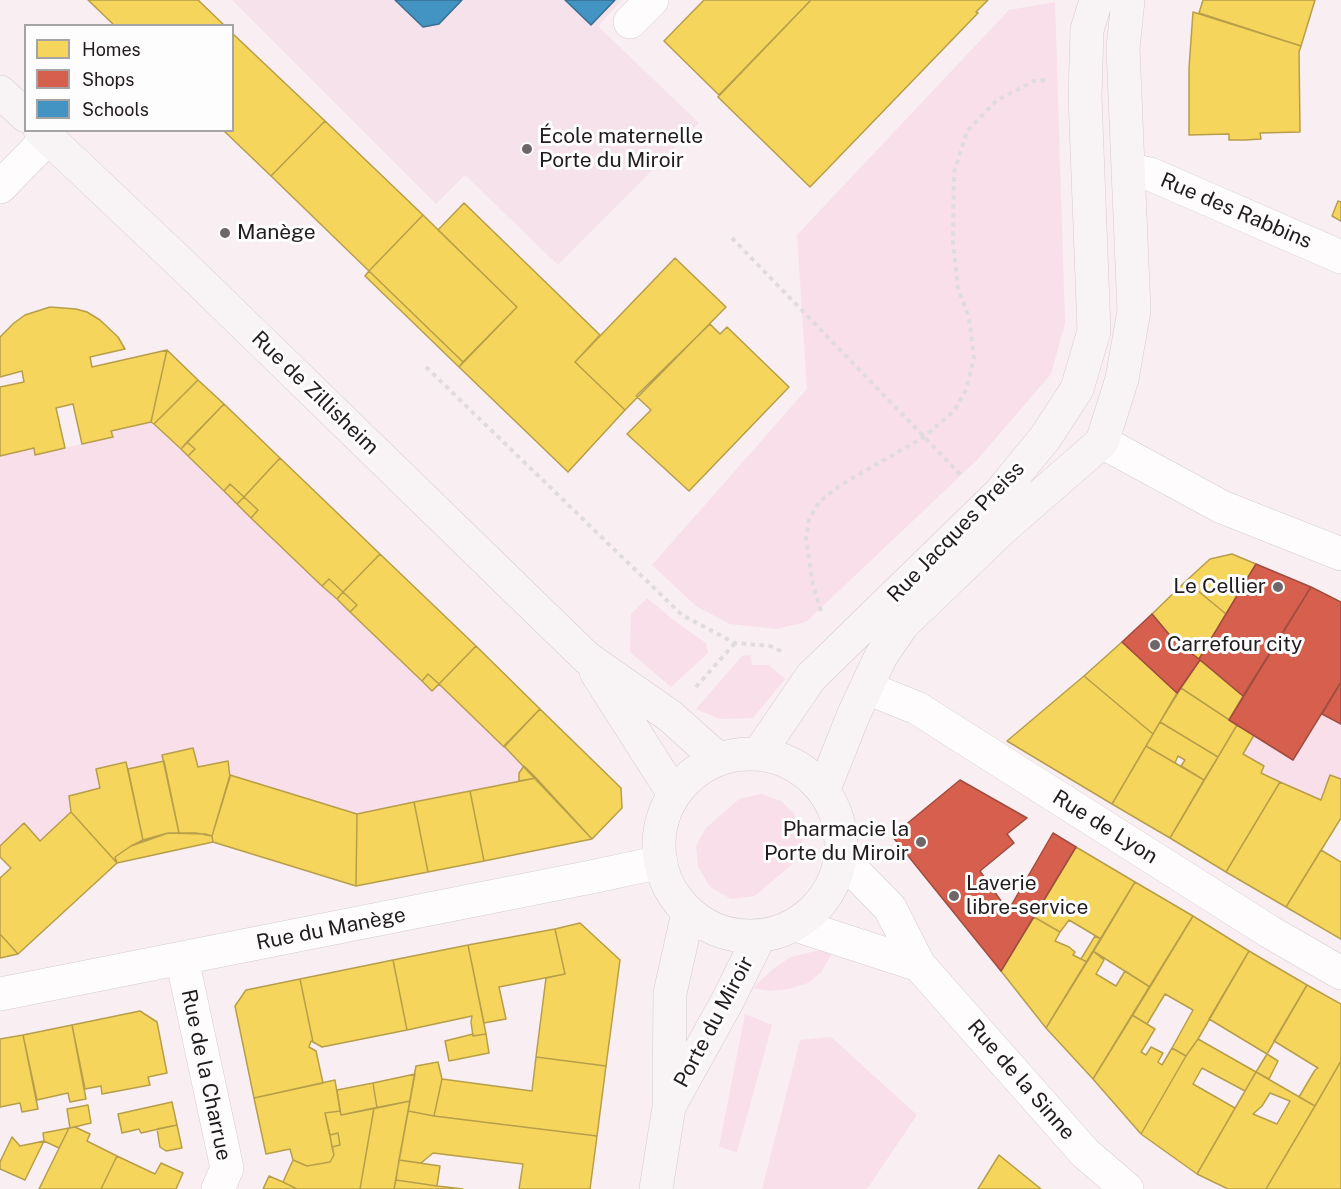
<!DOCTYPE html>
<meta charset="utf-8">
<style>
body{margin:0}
#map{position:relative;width:1341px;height:1189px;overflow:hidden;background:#f9eef2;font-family:"Public Sans",sans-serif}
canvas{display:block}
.legend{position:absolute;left:24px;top:24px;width:210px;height:108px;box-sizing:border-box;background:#fdfdfd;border:2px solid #a6a3a4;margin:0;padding:8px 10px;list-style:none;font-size:18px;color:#231c1f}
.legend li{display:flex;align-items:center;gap:12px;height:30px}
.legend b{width:30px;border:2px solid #a6a3a4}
</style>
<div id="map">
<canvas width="1341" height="1189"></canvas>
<ul class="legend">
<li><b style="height:16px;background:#f6d55c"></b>Homes</li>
<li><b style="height:16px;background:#d6604d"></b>Shops</li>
<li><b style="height:16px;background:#4393c3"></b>Schools</li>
</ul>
</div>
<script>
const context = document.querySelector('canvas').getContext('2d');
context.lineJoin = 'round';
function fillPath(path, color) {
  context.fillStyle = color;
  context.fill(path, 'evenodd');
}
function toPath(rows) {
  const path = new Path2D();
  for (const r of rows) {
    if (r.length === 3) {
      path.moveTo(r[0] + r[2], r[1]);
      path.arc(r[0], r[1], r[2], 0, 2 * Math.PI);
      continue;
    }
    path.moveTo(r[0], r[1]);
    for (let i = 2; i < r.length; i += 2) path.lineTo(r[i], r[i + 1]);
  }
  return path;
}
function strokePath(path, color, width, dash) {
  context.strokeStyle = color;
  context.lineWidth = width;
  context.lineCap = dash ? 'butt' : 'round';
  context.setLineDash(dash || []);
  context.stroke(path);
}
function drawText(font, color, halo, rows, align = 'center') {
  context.font = font + ' "Public Sans",sans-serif';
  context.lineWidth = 6;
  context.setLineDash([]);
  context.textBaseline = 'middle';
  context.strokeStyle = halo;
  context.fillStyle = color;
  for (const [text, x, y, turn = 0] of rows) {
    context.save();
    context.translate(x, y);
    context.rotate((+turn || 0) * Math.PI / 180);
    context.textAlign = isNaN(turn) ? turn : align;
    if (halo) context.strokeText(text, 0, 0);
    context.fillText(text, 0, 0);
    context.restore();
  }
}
fillPath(toPath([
 [232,0,622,0,598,26,699,123,558,265,465,175,436,204]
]), '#f6e2ea');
fillPath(toPath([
 [1055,2,1065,323,1051,374,977,460,806,622,777,629,730,624,696,606,652,565,807,389,797,235,1009,10],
 [151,422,432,691,439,684,504,746,524,766,519,773,519,781,357,814,230,775,227,761,198,767,193,748,162,755,164,761,128,769,126,762,96,769,100,788,70,796,73,812,40,841,24,823,0,846,0,456,34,448,35,455,112,437,111,431],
 [647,598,676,622,706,643,708,653,671,687,630,652,631,614],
 [751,655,752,665,769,665,785,679,753,718,720,719,696,709,742,656],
 [1322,714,1341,724,1341,779,1330,775,1321,800,1261,773,1264,766,1243,754,1254,735,1293,760],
 [761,794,781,801,794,813,803,838,797,860,755,896,731,899,710,887,698,866,696,846,706,828,739,799],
 [816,951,833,951,822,971,808,983,788,989,769,991,753,988,773,969,791,957],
 [745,1014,772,1025,737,1152,719,1147],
 [831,1037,917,1115,867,1189,762,1189,800,1040]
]), '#f8dfe9');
const homes = toPath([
 [88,0,198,0,225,26,115,26,88,0],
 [704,0,811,0,719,95,664,41,704,0],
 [811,0,988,0,976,12,978,13,810,187,718,97,811,0],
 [1203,0,1315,0,1301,46,1199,13,1203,0],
 [1193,12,1301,46,1299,52,1300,132,1260,133,1261,139,1245,140,1229,140,1229,134,1189,135,1189,68,1193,12],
 [232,33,325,121,271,176,223,130,232,130,232,33],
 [325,121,423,215,369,271,271,176,325,121],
 [1338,201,1341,202,1341,221,1332,216,1338,201],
 [464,203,600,335,575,362,625,410,568,472,459,367,517,307,438,230,464,203],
 [423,215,517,307,463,362,369,271,423,215],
 [675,258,726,307,625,410,575,362,675,258],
 [369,271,463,362,459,367,365,276,369,271],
 [50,307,76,309,87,312,100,320,118,337,125,349,90,357,92,367,167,350,151,422,111,431,113,437,82,444,73,404,56,408,65,448,35,455,34,448,0,456,0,387,24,382,22,371,0,377,0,337,14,323,25,315,50,307],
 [710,324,720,334,727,327,789,387,689,491,627,434,651,410,636,396,710,324],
 [167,350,198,380,154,424,151,422,167,350],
 [198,380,224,404,181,449,154,424,198,380],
 [224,404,280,458,244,497,230,484,224,491,188,456,195,449,187,442,224,404],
 [187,442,195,449,188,456,181,449,187,442],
 [280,458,380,554,343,592,329,579,322,586,251,518,258,510,244,497,280,458],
 [230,484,244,497,237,504,224,491,230,484],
 [244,497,258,510,251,518,237,504,244,497],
 [380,554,476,646,439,684,428,674,422,681,350,612,357,605,343,592,380,554],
 [1232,554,1256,564,1226,614,1186,581,1210,559,1232,554],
 [329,579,343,592,337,599,322,586,329,579],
 [1186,581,1226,614,1199,659,1172,638,1152,614,1186,581],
 [343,592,357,605,350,612,337,599,343,592],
 [1122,642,1177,693,1153,734,1084,676,1122,642],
 [476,646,540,709,504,747,439,684,476,646],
 [1200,660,1243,696,1229,720,1181,688,1200,660],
 [428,674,439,684,432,691,422,681,428,674],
 [1084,676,1153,734,1112,804,1007,741,1084,676],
 [1181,688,1237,725,1218,757,1160,722,1181,688],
 [540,709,621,788,622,808,592,839,504,746,540,709],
 [1160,722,1218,757,1204,780,1181,766,1185,760,1178,756,1175,763,1146,746,1160,722],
 [1237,725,1254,735,1243,754,1264,766,1261,773,1280,782,1226,872,1170,838,1237,725],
 [1146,746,1204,780,1170,838,1112,804,1146,746],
 [193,748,198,767,228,761,230,777,212,836,196,833,179,833,162,755,193,748],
 [164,761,179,833,168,833,143,840,128,769,164,761],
 [126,762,143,840,131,846,115,857,117,863,71,812,69,796,100,788,96,769,126,762],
 [524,766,536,778,519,781,519,773,524,766],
 [230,775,357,814,356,886,213,842,212,836,230,775],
 [1330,775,1341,779,1341,818,1286,907,1226,872,1280,782,1321,800,1330,775],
 [536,778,592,839,484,861,470,791,536,778],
 [470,791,484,861,428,872,414,802,470,791],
 [414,802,428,872,356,886,357,814,414,802],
 [71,812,117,863,18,954,0,934,0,878,11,868,0,857,0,846,24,823,40,841,71,812],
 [168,833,205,834,212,836,213,842,117,863,115,857,131,846,168,833],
 [1076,847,1135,882,1101,939,1069,920,1060,932,1034,917,1076,847],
 [1321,850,1341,862,1341,939,1286,907,1321,850],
 [1135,882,1193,916,1150,987,1093,951,1135,882],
 [1193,916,1249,951,1198,1039,1186,1056,1172,1048,1193,1010,1165,994,1147,1024,1132,1015,1193,916],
 [1034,917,1060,932,1055,941,1069,947,1075,952,1073,955,1087,962,1046,1028,1001,971,1034,917],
 [580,923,620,960,606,1066,536,1057,546,978,565,974,555,929,580,923],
 [555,929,565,974,499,987,506,1019,484,1023,468,945,555,929],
 [0,934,18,954,0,958,0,934],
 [1095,936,1101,939,1087,962,1081,959,1095,936],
 [468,945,486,1034,473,1036,471,1022,472,1016,407,1030,393,960,468,945],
 [1093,951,1104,960,1096,974,1116,986,1125,971,1150,987,1093,1079,1046,1028,1093,951],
 [1249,951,1307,985,1267,1054,1209,1019,1249,951],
 [393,960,407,1030,322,1047,313,1042,300,979,393,960],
 [300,979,313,1042,311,1041,309,1047,316,1051,323,1083,254,1098,235,1006,246,990,300,979],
 [1307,985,1341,1004,1341,1061,1315,1106,1299,1097,1315,1070,1318,1068,1274,1041,1307,985],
 [140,1011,157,1022,167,1073,148,1077,150,1085,102,1094,101,1086,85,1089,72,1025,140,1011],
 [1132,1015,1155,1029,1141,1052,1146,1055,1151,1047,1163,1053,1158,1062,1162,1065,1172,1048,1186,1056,1141,1134,1093,1079,1132,1015],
 [72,1025,86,1099,70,1102,68,1093,37,1100,23,1035,72,1025],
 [473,1034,473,1036,486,1034,489,1053,449,1061,445,1041,473,1034],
 [23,1035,38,1109,22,1112,20,1103,0,1107,0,1039,23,1035],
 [1198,1039,1256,1072,1245,1091,1202,1068,1193,1084,1235,1108,1197,1174,1141,1134,1186,1056,1198,1039],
 [1267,1054,1278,1061,1269,1079,1256,1072,1267,1054],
 [536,1057,606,1066,597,1136,434,1116,442,1079,532,1091,536,1057],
 [1341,1061,1341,1189,1266,1189,1315,1106,1341,1061],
 [438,1062,442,1079,434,1116,408,1111,416,1066,438,1062],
 [1256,1072,1315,1106,1266,1189,1228,1189,1197,1174,1256,1072],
 [1270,1093,1290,1101,1277,1124,1253,1114,1262,1106,1270,1093],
 [415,1074,410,1101,377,1108,373,1083,415,1074],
 [335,1080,340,1111,325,1113,334,1155,330,1162,307,1166,293,1160,290,1149,266,1154,254,1098,335,1080],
 [373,1083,377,1108,341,1115,337,1090,373,1083],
 [410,1101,394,1189,360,1189,374,1108,410,1101],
 [172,1102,177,1125,141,1133,139,1129,122,1133,118,1114,172,1102],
 [88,1105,91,1123,70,1128,67,1109,88,1105],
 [374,1108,360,1189,297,1189,283,1182,293,1160,307,1166,330,1162,334,1155,332,1147,340,1145,338,1133,330,1135,325,1113,340,1111,341,1115,374,1108],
 [408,1111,434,1116,597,1136,590,1189,519,1189,523,1164,433,1153,421,1163,399,1160,408,1111],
 [177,1125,182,1148,166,1151,160,1147,157,1129,177,1125],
 [75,1127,90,1134,87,1141,117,1156,101,1189,39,1189,69,1128,75,1127],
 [69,1128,59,1148,44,1141,43,1133,69,1128],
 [338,1133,340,1145,332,1147,330,1135,338,1133],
 [12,1137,20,1146,44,1141,25,1180,0,1169,0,1162,12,1137],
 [999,1155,1041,1189,978,1189,999,1155],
 [117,1156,155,1174,161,1163,183,1173,176,1189,101,1189,117,1156],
 [399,1160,440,1166,437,1186,396,1180,399,1160],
 [269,1176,283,1182,297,1189,263,1189,269,1176],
 [396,1180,437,1186,463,1189,394,1189,396,1180]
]);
fillPath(homes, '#f6d55c');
strokePath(homes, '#b79e4a', 1.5);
const shops = toPath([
 [1256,564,1311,587,1243,696,1199,659,1256,564],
 [1311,587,1341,602,1341,682,1293,760,1229,720,1311,587],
 [1152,614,1172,638,1200,660,1177,693,1122,642,1152,614],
 [1341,682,1341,724,1322,714,1341,682],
 [960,780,1027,818,1007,834,1014,843,980,871,1008,911,1053,833,1076,847,1001,971,892,836,960,780]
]);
fillPath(shops, '#d6604d');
strokePath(shops, '#a04c3f', 1.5);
const schools = toPath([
 [395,0,462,0,439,24,423,27,395,0],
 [565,0,615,0,591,25,565,0]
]);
fillPath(schools, '#4393c3');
strokePath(schools, '#396f92', 1.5);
const street = toPath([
 [630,22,652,0],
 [1129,170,1150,174,1341,257],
 [0,187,48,138],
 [1102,442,1222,507,1341,554],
 [867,688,917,708,1270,932,1341,973],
 [841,858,890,908,919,965,1085,1153,1127,1189],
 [796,925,919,965],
 [182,959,227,1168,218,1189],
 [0,994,591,877,661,862]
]);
const secondary = toPath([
 [0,92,26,116],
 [40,130,187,269,587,658,670,716,718,759],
 [596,672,674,794],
 [759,753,811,677,1000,493,1045,438,1077,389,1094,331,1085,96,1087,30,1096,0],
 [750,845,91],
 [824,789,853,716,881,656,903,624,1002,529,1102,442,1122,379,1134,311,1123,48,1128,0],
 [671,1103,728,1000,759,937],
 [656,1189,669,1107,670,993,688,913]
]);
strokePath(street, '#d5cccf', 34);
strokePath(secondary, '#d5cccf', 34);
strokePath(toPath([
 [732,238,961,475],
 [426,367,682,615,735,643,770,646,781,651],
 [821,611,813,585,806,539,809,520,819,502,839,486,924,437,954,411,966,390,974,358,969,318,958,288,953,243,954,173,967,131,996,101,1034,81,1046,80],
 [696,687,735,643]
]), '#e0dcde', 4, [4.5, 4.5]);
strokePath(street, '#fefcfd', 33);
strokePath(secondary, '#f8f4f5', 33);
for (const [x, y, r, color] of [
 [527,149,6,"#6e6669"],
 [225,233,6,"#6e6669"],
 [1278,587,6,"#6e6669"],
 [1155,645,6,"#6e6669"],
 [921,842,6,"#6e6669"],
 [954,896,6,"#6e6669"]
]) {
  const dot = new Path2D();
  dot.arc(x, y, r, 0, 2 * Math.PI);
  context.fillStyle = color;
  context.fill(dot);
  strokePath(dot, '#fdfdfd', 2);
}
drawText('21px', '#231c1f', '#fdfdfd', [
 ["École maternelle",539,137],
 ["Porte du Miroir",539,161],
 ["Manège",237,233],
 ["Le Cellier",1266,587,"right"],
 ["Carrefour city",1167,645],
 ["Pharmacie la",909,830,"right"],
 ["Porte du Miroir",909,854,"right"],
 ["Laverie",966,884],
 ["libre-service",966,908]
], 'left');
drawText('21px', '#231c1f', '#fdfdfd', [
 ["Rue des Rabbins",1236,211,23],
 ["Rue de Zillisheim",315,393,44],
 ["Rue Jacques Preiss",956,532,-46],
 ["Rue de Lyon",1105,827,32],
 ["Rue du Manège",331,929,-11],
 ["Porte du Miroir",714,1022,-62],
 ["Rue de la Charrue",206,1075,78],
 ["Rue de la Sinne",1021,1080,49]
]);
</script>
